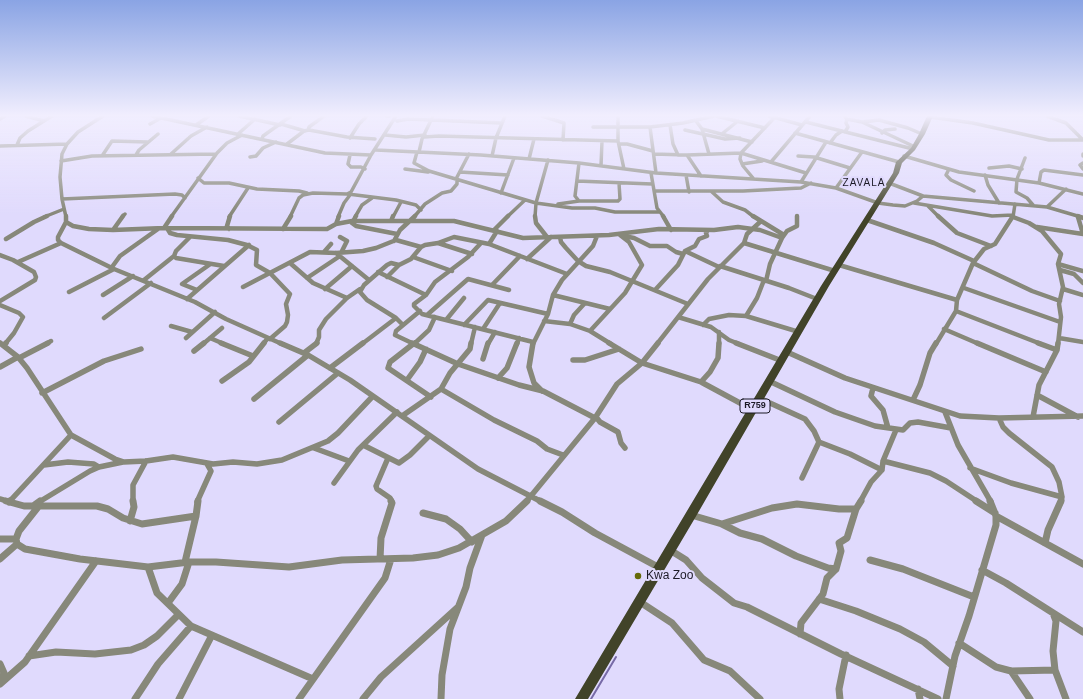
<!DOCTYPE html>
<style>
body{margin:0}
canvas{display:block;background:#e0dafd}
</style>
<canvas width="1083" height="699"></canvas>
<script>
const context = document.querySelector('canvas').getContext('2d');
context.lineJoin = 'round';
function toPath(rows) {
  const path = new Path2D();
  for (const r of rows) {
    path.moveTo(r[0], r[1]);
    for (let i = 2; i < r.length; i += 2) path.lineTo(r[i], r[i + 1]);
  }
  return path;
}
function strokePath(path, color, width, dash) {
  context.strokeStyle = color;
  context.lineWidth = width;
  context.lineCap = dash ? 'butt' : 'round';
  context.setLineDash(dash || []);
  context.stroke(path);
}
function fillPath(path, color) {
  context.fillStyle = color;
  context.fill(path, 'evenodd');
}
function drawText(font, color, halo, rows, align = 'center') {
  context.font = font + ' Arial,sans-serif';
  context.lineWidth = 4;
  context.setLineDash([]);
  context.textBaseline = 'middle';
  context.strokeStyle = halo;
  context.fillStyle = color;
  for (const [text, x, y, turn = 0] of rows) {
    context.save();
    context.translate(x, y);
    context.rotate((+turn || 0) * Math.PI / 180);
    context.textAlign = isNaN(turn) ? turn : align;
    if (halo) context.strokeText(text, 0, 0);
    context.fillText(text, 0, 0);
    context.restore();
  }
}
strokePath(toPath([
 [591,699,616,657]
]), '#776aa7', 2);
strokePath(toPath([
 [26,116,44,121],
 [152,116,325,153,371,155],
 [239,116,280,125],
 [386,116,390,116],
 [542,116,564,123,563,140],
 [618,116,618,141,624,169],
 [716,116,765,128],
 [769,116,802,125],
 [844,116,847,119,846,123,848,127,845,132],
 [1047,116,1066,123,1083,140],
 [930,117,973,123,1049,140,1083,140],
 [0,119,5,116],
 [847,119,862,122,913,146],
 [397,121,408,119,502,123],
 [696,121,702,129,709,154],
 [806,122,913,149],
 [862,122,879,120,908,128,922,134],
 [150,124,161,118],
 [281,124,305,131],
 [196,125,209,116],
 [670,125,673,144,678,155],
 [593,127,650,127,683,123,714,116],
 [650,127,656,173],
 [702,129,752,142],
 [308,130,309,127,324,116],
 [685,130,725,139,740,138],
 [723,133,738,121],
 [795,133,899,162],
 [882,133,885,130,895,129],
 [238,134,255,119],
 [385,135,406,137,425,135],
 [424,137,439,136,618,141],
 [350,138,359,124,367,116],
 [262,139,263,136,291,116],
 [830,143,836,135,842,131],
 [287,144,304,131,309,130,347,137,375,139],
 [619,144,627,144,653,151],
 [17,145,20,138,28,131,52,116],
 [0,146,67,144],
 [376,150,481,155,579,163,656,173,801,182,836,188,878,203,893,205,905,206,917,201,923,196,1047,207,1081,217],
 [417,152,414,163,429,171,536,203,572,208,595,208,615,212,659,212],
 [419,152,422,139,433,116],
 [171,154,191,136,207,127],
 [654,154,687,155,741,153,806,173],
 [1083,154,1083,156],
 [136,155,139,150,158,134],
 [350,155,348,164,351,167,361,167,365,169],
 [687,155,701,176],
 [102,156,112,141,148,142],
 [492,156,496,138,505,116],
 [798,156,814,157,850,168],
 [904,156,959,172,1039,183,1083,194],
 [250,157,256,156,263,148,276,142],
 [1025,158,1017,179,1016,192,1027,198,1033,205],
 [529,159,534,139],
 [61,161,92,156,216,154],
 [771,162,810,116],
 [579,163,575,196,579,201],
 [1083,163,1080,165,1083,169],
 [742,164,762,161],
 [601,166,602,141],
 [989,168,1009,166,1022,169],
 [405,169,428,172],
 [949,169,946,175,951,180,974,191],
 [460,172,508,175],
 [651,173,657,208,664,217],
 [686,175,689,192],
 [985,175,988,185,999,203],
 [198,178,204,183,229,183,257,189,299,191,307,193],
 [753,178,743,166,740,159,741,153,776,116],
 [456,179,469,154],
 [577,181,652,184],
 [801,182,826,142],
 [889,183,923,196],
 [1039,183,1041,172,1044,170,1083,175],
 [836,188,862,152],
 [654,191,743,191,801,188,811,183],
 [712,192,723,202,745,210,754,217],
 [501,193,514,158],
 [348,194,396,200,416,205,421,210],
 [62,199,175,194,182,195,185,198],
 [914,203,992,216,1013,215],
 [558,204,579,201,618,201,620,199,619,183],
 [928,206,939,217],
 [1047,207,1066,189],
 [44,217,64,209],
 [66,217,62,199,60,177,62,154,67,144,78,132,103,116],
 [122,217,125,214],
 [171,217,217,153,227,143,242,135],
 [229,217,248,188],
 [290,217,299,198,303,195,313,193,347,194,351,192,371,155,396,116],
 [338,217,344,203,350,195],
 [355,217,362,205,372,198],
 [393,217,401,202],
 [414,217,425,204,442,193,451,191,457,184,457,180],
 [507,217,525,200],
 [535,217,536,203,548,160],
 [1013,217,1015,204]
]), '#87887a', 3.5);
strokePath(toPath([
 [66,216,66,222,58,237,58,240,61,243,114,269,195,302,226,319,282,344],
 [123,216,113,230,164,228,327,229,336,224,339,216],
 [356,216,352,223,356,226,397,234],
 [535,216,536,223,547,237],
 [663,216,671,230],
 [753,216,784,235],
 [938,216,957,233,991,246],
 [1078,216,1083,218],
 [1013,217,1029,223,1042,231,1061,254,1058,264,1063,287,1059,304,1061,317,1058,344],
 [1078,217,1083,234],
 [867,220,934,243,974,261],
 [391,221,393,216],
 [66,222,73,226,89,229,113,230],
 [336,224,352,221,454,221,523,238,609,235,659,229,714,230,738,227,760,230,782,238],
 [1037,227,1083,234],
 [164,228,172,216],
 [167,228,170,233,177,235,228,240,247,245,257,250,256,265,270,273,290,294,286,304,288,315,287,322,285,326,270,339],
 [229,229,227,226,230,216],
 [283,229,291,216],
 [494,230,508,216],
 [624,236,634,238,650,246,667,246,676,252,683,254],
 [190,237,176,251,174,256,176,258,224,266],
 [340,237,347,241,341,253],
 [560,237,561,242,566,248,578,261,586,266,610,272,688,304],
 [6,239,34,222,47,216],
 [394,241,400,230,415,216],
 [438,243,454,237,489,244,567,274],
 [481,243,468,257,435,282,426,295,414,304,414,306,422,314,533,342],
 [744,243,835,271],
 [489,244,497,231],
 [685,251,719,267],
 [324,252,331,244],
 [336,253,369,280],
 [0,255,13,260,34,272,36,277,35,280,0,301],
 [413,257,452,271],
 [527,259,551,237],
 [18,262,61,243],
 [290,263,313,283,347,298],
 [973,263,1032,291,1060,301],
 [1058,264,1083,271],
 [399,265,391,263,387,265,364,285,360,292,367,300,396,318,403,325],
 [839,265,957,300],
 [720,266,789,288,817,299],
 [112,267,120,256,158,229],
 [1060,270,1074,274,1083,283],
 [378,272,426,295],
 [387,277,399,265,411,259,421,247,425,245,438,243,472,254],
 [307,278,340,256],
 [144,280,174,256],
 [766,281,770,264,782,238,787,231,797,226,797,216],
 [492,285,520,256],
 [243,287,310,252,336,253,363,251,376,248,396,240,421,247],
 [964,288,1060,322],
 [325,289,352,266],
 [1063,289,1083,295],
 [197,290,182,284,209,265],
 [655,290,678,265,685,251,695,246,699,239,707,236,706,233,708,230],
 [69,292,114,269],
 [103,295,133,276],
 [553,295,610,309],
 [187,299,249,245],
 [0,305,19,313,23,317,14,333,5,344],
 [956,311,1041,344],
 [427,315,468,279,509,290],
 [746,316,757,298,764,280],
 [678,317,711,327,729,340,739,344],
 [104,318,151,283],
 [446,320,464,298],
 [544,321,570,324,590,331,611,344],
 [570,324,574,315,585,303],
 [464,325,488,300,548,314],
 [703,325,709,319,729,315,746,316,799,332],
 [171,326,192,332],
 [483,329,500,303],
 [944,329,979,344],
 [590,331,625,293,642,265,629,242,620,235],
 [186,338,215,312],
 [210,338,224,344],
 [1059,338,1083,342],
 [46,344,51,341],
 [203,344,222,328],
 [263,344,268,338],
 [316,344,319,337,319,330,326,319,347,298,360,289],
 [362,344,396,318],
 [414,344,395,335,396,331,420,311],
 [414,344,429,330,435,317],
 [471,344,475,327],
 [488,344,495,332],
 [517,344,519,338],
 [533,344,548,314,553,295,562,280,593,246,597,236],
 [657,344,708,279,744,243,747,234,760,222],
 [719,344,719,332],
 [936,344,956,311,957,300,973,263,984,249,995,244,1013,216]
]), '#87887a', 4.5);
strokePath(toPath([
 [0,343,18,357,27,368,71,435,115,459,124,462,146,461,173,457,213,464,233,462,257,464,282,460,328,441,338,433,373,396],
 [221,343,253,356],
 [280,343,308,355,350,380,478,469,542,502],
 [412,343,458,364,519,385,543,391,595,418],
 [533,343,529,367,534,383,542,391],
 [609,343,642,363,701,382,753,410],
 [736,343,782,361],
 [977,343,1046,372],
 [1038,343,1057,350],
 [413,344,390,362,388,368,431,397],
 [414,344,415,343],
 [4,345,6,343],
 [194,351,204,343],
 [787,352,845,378,960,416,999,418,1083,416],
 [304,353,317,343],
 [19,358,48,343],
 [483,359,488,343],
 [573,360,585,360,619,349],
 [0,367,18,357],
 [330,368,363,343],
 [498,378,507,368,517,343],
 [407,380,420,362,426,349],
 [222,381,249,362,264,343],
 [769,381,835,412,875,426,903,430,910,423,918,422,951,428],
 [701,382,710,372,718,358,719,343],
 [873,388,871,396,883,410,888,428],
 [441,389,494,420,537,441,547,449,563,455],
 [42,393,104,361,141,349],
 [1037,395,1078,417],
 [759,398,805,419,814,431,819,442,802,478],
 [254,399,308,355],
 [913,400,920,385,930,353,936,343],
 [945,412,958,445,991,502],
 [402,416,441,389,450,373,470,349,471,343],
 [596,417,600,422,618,432,621,443,625,448],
 [1033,417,1039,385,1057,350,1058,343],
 [999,418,1003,427,1009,433,1052,467,1059,482,1062,497,1061,502],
 [279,422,338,373],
 [819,442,850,454,882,470],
 [363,445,399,463,410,455,429,436],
 [314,448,349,461],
 [388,458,376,486,377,489,390,498,392,502],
 [883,461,930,473,946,481,978,502],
 [44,465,68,462,94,464,99,467],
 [970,468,1011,483,1062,497],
 [334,483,358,450,397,412],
 [0,499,10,502],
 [9,502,71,435],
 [39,502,90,471,99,467,123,462],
 [133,502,133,485,146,461],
 [197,502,211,471,207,464],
 [526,502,595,418,617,384,642,363,658,343],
 [860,502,871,482,882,470,883,461,896,430]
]), '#87887a', 5.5);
strokePath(toPath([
 [6,501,24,506,97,506,108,509,123,518,142,524,196,516],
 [540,501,562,512,595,533,660,568],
 [976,501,995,513],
 [9,502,10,501],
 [33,506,40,501],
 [38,507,19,531,16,539,17,544,25,549,80,559,148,567,189,562,216,562,289,567,342,560,413,558,438,555,459,548,506,521,527,501],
 [423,513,446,519,460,529,472,542],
 [691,515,722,524,740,533,762,539,796,556,828,568,836,569],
 [996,516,1083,564],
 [130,521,134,507,133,501],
 [722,524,772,508,797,504,839,509,856,509],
 [0,539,16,539],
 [1045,543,1048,530,1061,501],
 [670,550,686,560,702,578,734,603,747,607,841,654,938,699],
 [0,559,17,544],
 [380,559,381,538,392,503,391,501],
 [870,560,903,569,974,597],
 [185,562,196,516,198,501],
 [148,567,157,593,191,626,313,679],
 [982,570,1006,583,1083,632],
 [819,599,856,611,900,629,924,642,953,666],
 [640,602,672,623,704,660,730,671,760,699],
 [168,603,182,584,189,562],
 [1053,613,1056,621,1053,651,1055,670,1066,699],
 [800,634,801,623,823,594,827,578,836,569,841,551,839,543,847,538,856,509,861,501],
 [959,643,996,667,1011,671,1055,670],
 [29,656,56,652,95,654,131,650,144,645,157,636,178,615],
 [0,664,4,673,0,682],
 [1011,671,1030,699],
 [0,684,25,662,96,561],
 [918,689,920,699],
 [135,699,158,664,191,626],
 [179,699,212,635],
 [299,699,385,578,391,559],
 [363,699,381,677,457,608],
 [441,699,442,675,450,629,466,587,470,568,482,535],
 [840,699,839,689,846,655],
 [946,699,955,656,969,616,996,525,996,516,990,501]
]), '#87887a', 7);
fillPath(toPath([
 [927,116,933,116,925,134,915,150,902,163,899,173,829,286,695,518,588,699,575,699,821,286,893,173,896,162,911,148,919,134,927,116]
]), '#414329');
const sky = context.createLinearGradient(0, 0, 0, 214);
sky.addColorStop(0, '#8aa4e4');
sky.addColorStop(0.54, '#f1eefe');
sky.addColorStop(1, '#f1eefe00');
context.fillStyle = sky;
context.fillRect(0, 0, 1083, 214);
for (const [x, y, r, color] of [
 [638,576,4,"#656908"]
]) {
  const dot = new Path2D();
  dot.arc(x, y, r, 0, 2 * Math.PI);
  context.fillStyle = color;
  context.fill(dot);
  strokePath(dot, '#e0dafd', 1.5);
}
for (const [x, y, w] of [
 [755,406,30]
]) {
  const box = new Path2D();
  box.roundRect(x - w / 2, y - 7, w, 14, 3);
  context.fillStyle = '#e0dafd';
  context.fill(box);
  strokePath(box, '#1c1a26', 1);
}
drawText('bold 9px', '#1c1a26', null, [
 ["R759",755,406]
]);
context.letterSpacing = '1px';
drawText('10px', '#1c1a26', '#e0dafd', [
 ["ZAVALA",864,183]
]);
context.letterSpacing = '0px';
drawText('12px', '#1c1a26', '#e0dafd', [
 ["Kwa Zoo",646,576]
], 'left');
</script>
